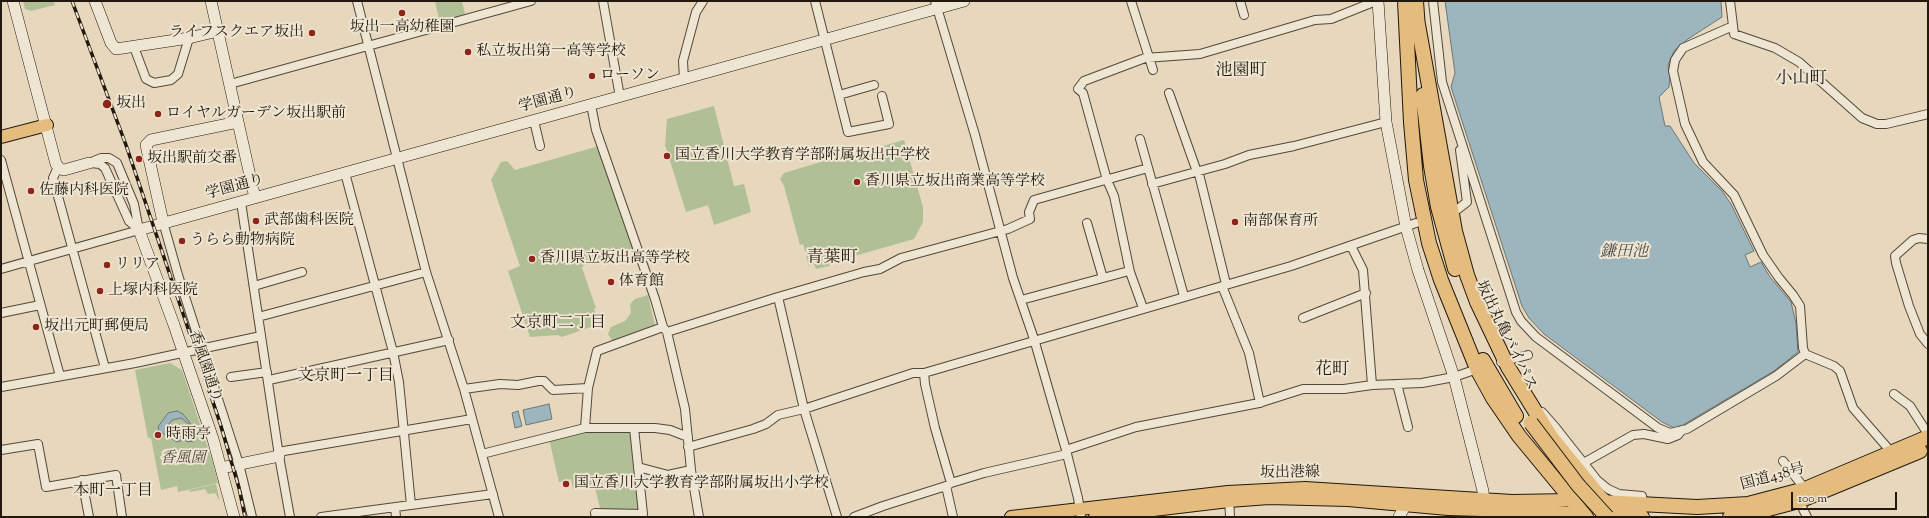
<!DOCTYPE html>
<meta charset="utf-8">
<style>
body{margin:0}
#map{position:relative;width:1929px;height:518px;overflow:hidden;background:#e7d7bc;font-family:"Sorts Mill Goudy",serif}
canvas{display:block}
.frame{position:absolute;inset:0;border:2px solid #22180c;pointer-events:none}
.scale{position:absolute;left:1791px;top:492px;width:106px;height:18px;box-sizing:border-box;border:2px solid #22180c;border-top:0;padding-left:5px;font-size:12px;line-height:14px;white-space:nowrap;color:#22180c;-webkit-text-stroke:3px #efe5d3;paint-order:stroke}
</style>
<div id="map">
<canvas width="1929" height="518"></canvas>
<div class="frame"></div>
<div class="scale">100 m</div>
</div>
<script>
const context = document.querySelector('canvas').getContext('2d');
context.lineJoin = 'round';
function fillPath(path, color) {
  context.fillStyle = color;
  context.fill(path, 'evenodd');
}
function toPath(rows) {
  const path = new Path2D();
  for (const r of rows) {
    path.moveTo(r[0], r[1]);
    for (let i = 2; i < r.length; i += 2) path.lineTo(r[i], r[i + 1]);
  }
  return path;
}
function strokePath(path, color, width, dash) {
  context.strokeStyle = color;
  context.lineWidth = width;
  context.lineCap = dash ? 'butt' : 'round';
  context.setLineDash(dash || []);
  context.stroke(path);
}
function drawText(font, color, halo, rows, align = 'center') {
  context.font = font + ' "Sorts Mill Goudy","Noto Serif JP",serif';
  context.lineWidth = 4;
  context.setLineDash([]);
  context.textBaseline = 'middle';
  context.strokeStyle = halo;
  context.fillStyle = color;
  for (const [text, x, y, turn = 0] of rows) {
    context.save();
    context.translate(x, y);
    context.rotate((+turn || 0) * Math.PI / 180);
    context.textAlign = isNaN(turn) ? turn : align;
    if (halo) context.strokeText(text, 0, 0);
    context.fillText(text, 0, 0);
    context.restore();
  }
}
fillPath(toPath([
 [23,1,54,1,55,5,31,11,25,9],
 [435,1,462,1,466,18,440,24],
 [714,106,734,186,744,184,751,212,714,225,708,205,686,212,665,145,667,119],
 [904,140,923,207,923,222,914,239,830,263,829,266,816,269,814,264,809,266,803,244,800,245,784,186,780,179,784,173,847,154,852,155],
 [599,146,635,248,584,265,582,268,596,308,594,309,599,324,562,337,558,335,530,337,508,271,520,266,491,180,501,162,507,161,515,170],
 [648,295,655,326,613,342,608,334,611,327,625,321,631,313,630,304,635,299],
 [170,363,182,370,212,460,218,483,178,492,177,486,161,490,151,438,148,438,135,370],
 [586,430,631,430,640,511,601,512,594,484,573,489,571,479,559,482,549,439],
 [216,484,220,501,215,493,208,494,205,489,190,492,189,490]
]), '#b0bf95');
const water = toPath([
 [1445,1,1721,1,1722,17,1688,39,1674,51,1668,65,1670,78,1669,87,1659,97,1665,126,1670,126,1694,163,1722,191,1731,204,1754,251,1745,255,1750,267,1761,262,1770,277,1791,302,1796,323,1798,352,1774,371,1676,429,1662,422,1544,334,1529,318,1522,306,1451,87,1455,73,1445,1],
 [549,404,552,419,526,425,523,410,549,404],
 [177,411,183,414,190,423,194,432,193,441,187,442,185,439,177,442,159,431,158,427,168,413,177,411],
 [181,418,190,425,188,431,182,431,170,428,169,424,172,420,181,418],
 [518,411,522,426,515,428,512,413,518,411]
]);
fillPath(water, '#9db6bd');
strokePath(water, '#6c7776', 1);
const street = toPath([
 [357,1,426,272,464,389,499,517],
 [603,1,620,97],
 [815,1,848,132,889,124,882,96],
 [935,1,975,135,1013,278,1034,339,1066,450,1078,498,1081,517],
 [1131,1,1153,70],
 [1240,1,1244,15],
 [1433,1,1442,82,1516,312,1521,321,1536,337,1658,428,1670,433,1687,429,1776,376,1805,354],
 [1730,1,1734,34,1775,48,1799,62,1862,118,1877,124,1886,124,1928,114],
 [1733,26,1683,48,1675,60,1673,71,1685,124,1703,162,1734,195,1763,255,1779,278,1793,295,1800,306,1803,348,1805,354,1834,366,1840,371,1853,408,1893,454],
 [134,47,146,79,154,83,171,80,178,74,189,38],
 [684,79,683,61,696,12,703,1],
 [230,84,531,1],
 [1169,93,1196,169,1199,174,1226,284],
 [839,95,874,85],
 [591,105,596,130,655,299,663,327,667,332,685,409,691,470,699,517],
 [534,121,540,146],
 [1140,139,1184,296],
 [1,160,60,376],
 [89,163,101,158,109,158,117,163,134,204,139,230],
 [90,163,100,164,105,168,129,221,139,230],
 [58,167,53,178,105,368],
 [345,173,393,352,399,382,411,505],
 [1152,184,1225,164,1249,155,1294,146,1386,122],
 [241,202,279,456,290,517],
 [1458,209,1467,202,1460,150,1463,148],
 [163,222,178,275,239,464,252,517],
 [1087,223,1103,278],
 [1928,239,1919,238,1913,240,1895,256,1896,263,1909,306,1920,334,1928,344],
 [1351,246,1363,270,1372,385],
 [1,269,139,230],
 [254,286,302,272],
 [1222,286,1249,353,1260,403],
 [778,297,864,272,880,269,901,258,1008,229,1030,219,1029,212,1034,200,1148,168],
 [1021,300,1129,271],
 [1143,308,1130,272,1114,196,1107,180,1083,93,1078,89,1084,81,1145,58,1200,54,1315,20,1331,19,1376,1],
 [1,313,40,305],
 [258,317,426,272],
 [1303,318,1366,293],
 [667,332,778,297,804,409,837,517],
 [1501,362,1528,355],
 [924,373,925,384,935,428,951,483],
 [231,377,267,372],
 [269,380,449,340],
 [1397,384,1408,427],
 [1,387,135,363,261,336],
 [464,389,500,384,518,385,538,381,544,381,553,390,588,388],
 [1894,394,1910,406,1928,434],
 [1542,412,1556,428,1597,480,1608,489,1619,494,1642,496,1644,507],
 [585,428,588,388,597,351,663,327],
 [688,447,753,429,766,424,778,415,804,409,913,373,924,373,1291,266,1416,223],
 [1,450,38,444,46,487,116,475,122,517],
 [1066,450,1136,427,1259,403,1303,389,1344,389,1372,385,1422,383,1454,377,1480,368],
 [278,452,472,419],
 [482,454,585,428,655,428,670,430,688,437],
 [1783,461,1805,489],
 [1580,465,1633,435,1644,434,1668,439,1678,435,1682,430],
 [638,467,668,475,691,470],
 [82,480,89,517],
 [946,486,953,517],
 [1229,497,1230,517],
 [1799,501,1807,517],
 [395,507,396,517],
 [321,517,493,494],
 [596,517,595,513,643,514,634,428],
 [854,517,883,506,946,486,951,483,984,473,1067,454]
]);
const secondary = toPath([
 [13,1,56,164,60,169,64,170,89,163],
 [95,1,111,43,116,49,189,38,218,31],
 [211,1,255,198],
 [1378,1,1386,122,1406,227,1418,270,1454,377,1483,491,1484,507],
 [163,222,146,145,151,140,238,122],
 [221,468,279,456],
 [234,517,213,439,174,325,139,230,964,1],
 [1399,517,1405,506,1406,497]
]);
const primary = toPath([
 [1,137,47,125],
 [1011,517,1228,492,1305,488,1512,501,1571,500],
 [1095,517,1229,501,1269,498,1348,500,1448,509,1583,513]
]);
const highway = toPath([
 [1405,1,1411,122,1416,180,1429,243,1441,280,1477,369,1493,398,1519,436,1586,517],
 [1416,1,1418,29],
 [1417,19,1455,231,1467,275,1477,302,1508,367,1551,437,1599,496,1621,517],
 [1423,95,1431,166,1438,207,1455,269],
 [1483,360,1516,416],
 [1601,502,1697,507,1748,504,1805,489,1928,437],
 [1611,515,1642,517],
 [1730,517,1749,514,1799,501,1920,451]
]);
strokePath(street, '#534838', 10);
strokePath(secondary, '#22180c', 12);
strokePath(primary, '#22180c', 14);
strokePath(highway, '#22180c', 16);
strokePath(street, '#efe5d3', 8);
strokePath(secondary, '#efe5d3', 11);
strokePath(primary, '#e4bc7e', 12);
strokePath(highway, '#e4bc7e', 14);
const rail = toPath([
 [72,1,126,145,220,423,239,488,245,517]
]);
strokePath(rail, '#22180c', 3.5);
strokePath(rail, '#efe5d3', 2, [6]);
const highwayBridge = toPath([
 [1531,423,1578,485,1607,517]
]);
strokePath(highwayBridge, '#22180c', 16, []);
strokePath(highwayBridge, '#e4bc7e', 14);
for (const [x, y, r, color] of [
 [402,13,4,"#8f2418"],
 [312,33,4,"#8f2418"],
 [468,52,4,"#8f2418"],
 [592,76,4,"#8f2418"],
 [107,104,5,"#8f2418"],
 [158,114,4,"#8f2418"],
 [667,156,4,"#8f2418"],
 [139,159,4,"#8f2418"],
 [857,182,4,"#8f2418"],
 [31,191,4,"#8f2418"],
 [256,221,4,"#8f2418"],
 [1235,222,4,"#8f2418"],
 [182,241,4,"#8f2418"],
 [532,259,4,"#8f2418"],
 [107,265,4,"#8f2418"],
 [611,282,4,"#8f2418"],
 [100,291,4,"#8f2418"],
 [36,327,4,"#8f2418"],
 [158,435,4,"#8f2418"],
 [566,484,4,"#8f2418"]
]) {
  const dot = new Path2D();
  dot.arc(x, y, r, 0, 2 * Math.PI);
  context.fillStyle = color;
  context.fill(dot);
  strokePath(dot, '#efe5d3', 1.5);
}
drawText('15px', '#22180c', '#efe5d3', [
 ["坂出一高幼稚園",402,28,"center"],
 ["ライフスクエア坂出",304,33,"right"],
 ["私立坂出第一高等学校",476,52],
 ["ローソン",600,76],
 ["坂出",116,104],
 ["ロイヤルガーデン坂出駅前",166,114],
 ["国立香川大学教育学部附属坂出中学校",675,156],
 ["坂出駅前交番",147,159],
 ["香川県立坂出商業高等学校",865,182],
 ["佐藤内科医院",39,191],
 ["武部歯科医院",264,221],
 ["南部保育所",1243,222],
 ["うらら動物病院",190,241],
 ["香川県立坂出高等学校",540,259],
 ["リリア",115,265],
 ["体育館",619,282],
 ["上塚内科医院",108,291],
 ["坂出元町郵便局",44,327],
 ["時雨亭",166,435],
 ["国立香川大学教育学部附属坂出小学校",574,484]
], 'left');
drawText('15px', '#22180c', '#efe5d3', [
 ["学園通り",548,101,-15],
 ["学園通り",235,188,-15],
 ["坂出丸亀バイパス",1505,336,64],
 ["香風園通り",204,367,71],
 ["坂出港線",1290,474,-1],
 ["国道438号",1773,478,-15]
]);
drawText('italic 15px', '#4d4a35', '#efe5d3', [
 ["香風園",183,459]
]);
drawText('italic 16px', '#4d4f4a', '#efe5d3', [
 ["鎌田池",1624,253]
]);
drawText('16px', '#22180c', '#efe5d3', [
 ["文京町二丁目",558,324],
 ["文京町一丁目",346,377],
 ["本町一丁目",113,492]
]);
drawText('17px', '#22180c', '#efe5d3', [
 ["池園町",1241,72],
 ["小山町",1801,80],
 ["青葉町",832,259],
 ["花町",1332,371]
]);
</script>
